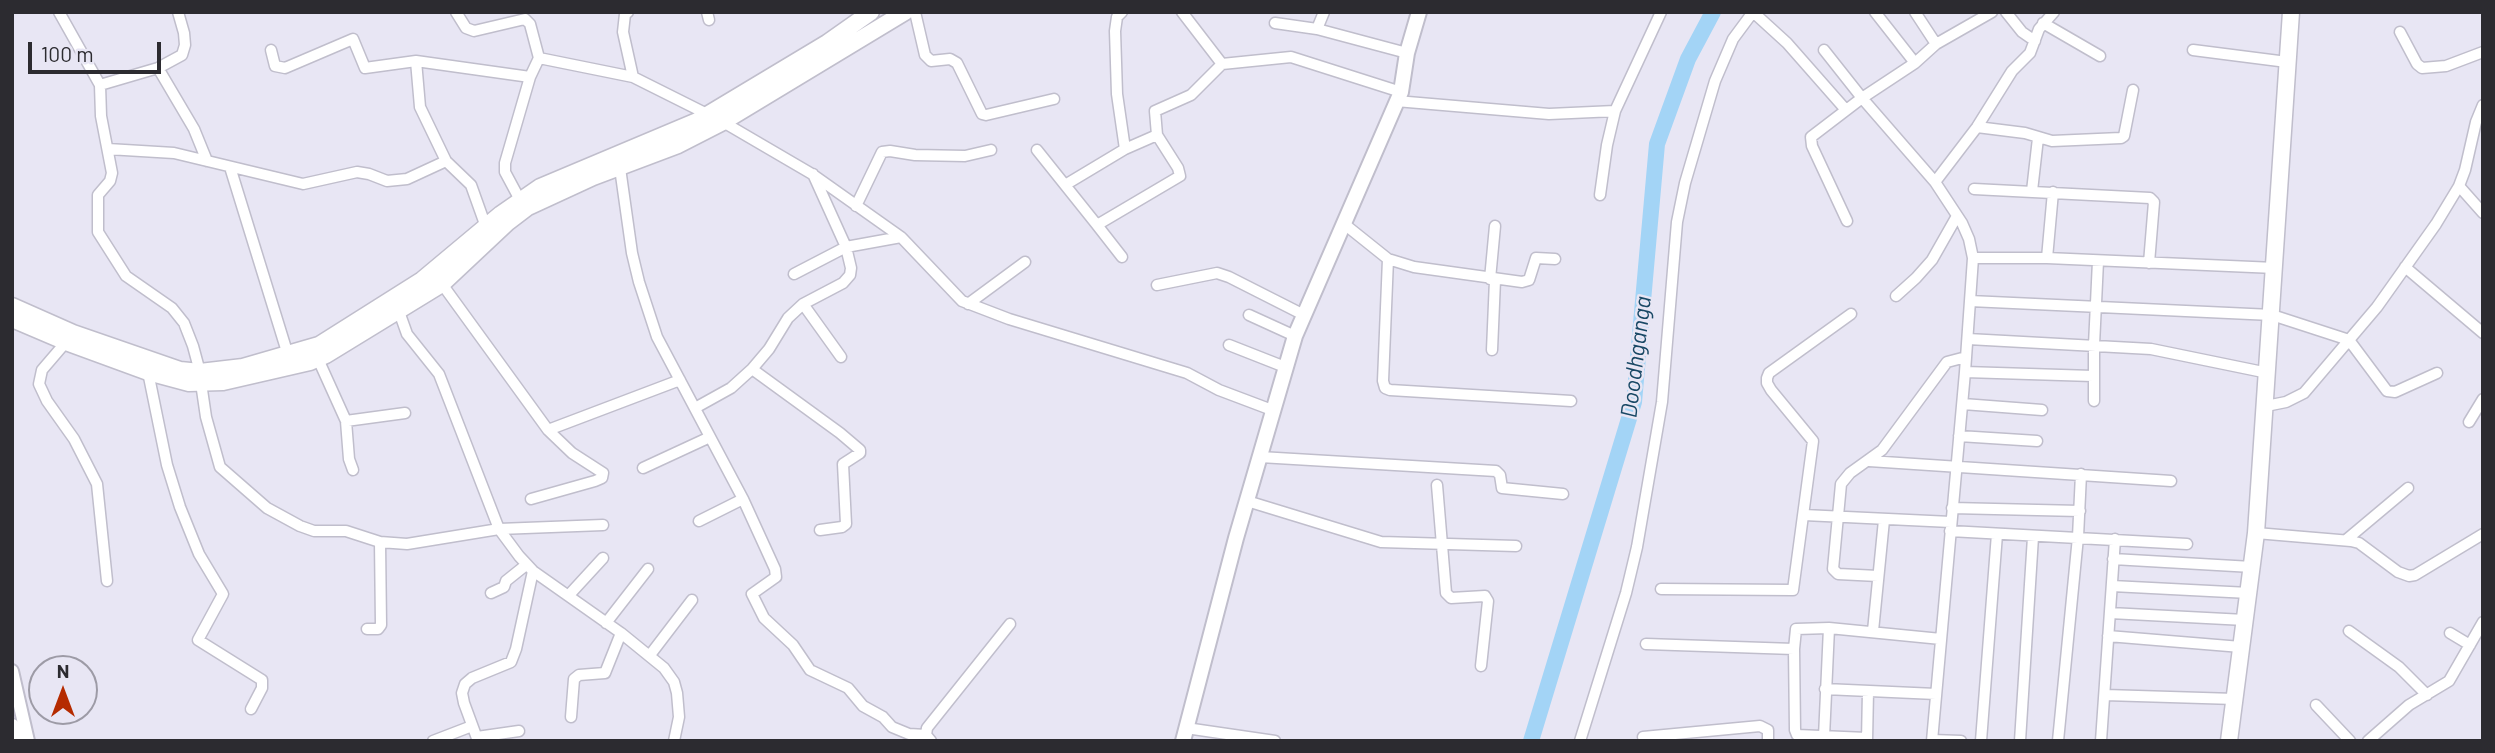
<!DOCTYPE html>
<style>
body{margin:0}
#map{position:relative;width:2495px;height:753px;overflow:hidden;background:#e8e6f4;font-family:Barlow,sans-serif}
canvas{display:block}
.frame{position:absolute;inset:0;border:14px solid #2c2b30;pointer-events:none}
.north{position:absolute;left:28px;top:655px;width:70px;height:70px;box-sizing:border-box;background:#e8e6f4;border:2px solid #9d9ba6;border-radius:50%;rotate:0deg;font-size:19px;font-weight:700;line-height:28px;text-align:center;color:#2c2b30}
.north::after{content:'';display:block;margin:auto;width:24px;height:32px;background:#b52b00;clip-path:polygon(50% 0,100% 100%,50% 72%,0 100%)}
.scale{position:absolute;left:28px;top:42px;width:133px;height:32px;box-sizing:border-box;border:4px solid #2c2b30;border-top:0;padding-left:9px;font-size:21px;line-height:24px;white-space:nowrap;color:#2c2b30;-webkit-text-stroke:5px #e8e6f4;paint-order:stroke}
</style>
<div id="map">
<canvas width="2495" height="753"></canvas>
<div class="frame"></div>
<div class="north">N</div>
<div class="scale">100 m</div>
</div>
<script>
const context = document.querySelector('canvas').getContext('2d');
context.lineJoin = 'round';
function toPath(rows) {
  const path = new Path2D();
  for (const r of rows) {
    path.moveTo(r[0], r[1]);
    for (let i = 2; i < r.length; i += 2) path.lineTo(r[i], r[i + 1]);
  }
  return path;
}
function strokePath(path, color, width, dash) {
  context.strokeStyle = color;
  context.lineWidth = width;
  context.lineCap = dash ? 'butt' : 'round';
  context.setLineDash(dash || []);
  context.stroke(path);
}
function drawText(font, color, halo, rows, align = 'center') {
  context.font = font + ' Barlow,sans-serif';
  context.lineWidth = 5;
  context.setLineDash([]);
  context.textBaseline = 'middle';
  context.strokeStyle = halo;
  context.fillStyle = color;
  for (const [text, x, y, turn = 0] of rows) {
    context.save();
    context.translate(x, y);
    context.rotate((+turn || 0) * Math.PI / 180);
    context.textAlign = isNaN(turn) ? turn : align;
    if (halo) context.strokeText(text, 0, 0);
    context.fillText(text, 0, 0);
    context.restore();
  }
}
strokePath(toPath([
 [1531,741,1634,402,1657,144,1688,59,1713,12]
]), '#a3d4f6', 16);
const minor = toPath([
 [59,12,100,85,101,116,112,173,110,181,98,195,98,232,126,276,172,308,184,323,193,346,200,372],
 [456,12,466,28,474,31,525,19,530,24,539,58],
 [628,12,625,14,623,32,633,77],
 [707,12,709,20],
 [915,12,925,55,931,61,950,59,957,63,982,114,986,115,1054,99],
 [1122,12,1117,17,1115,31,1117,94,1125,149],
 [1182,12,1222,64],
 [1753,12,1787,43,1846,110],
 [1875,12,1915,63],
 [1915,12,1936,44],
 [2006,12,2022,32,2035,41],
 [1275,23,1317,29,1407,53],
 [2043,23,2100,56],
 [1317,29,1324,12],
 [2400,32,2417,64,2422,68,2446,66,2483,52],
 [271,50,275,66,285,68,353,39,365,68,416,61,530,77],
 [1824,50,1862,98,1935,182,1962,223,1969,239,1973,258,1965,372,1932,741],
 [2193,50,2287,62],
 [416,61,420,107,446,161,471,185,486,227],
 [158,68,194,129,207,161],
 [100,85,158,68,182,55,185,45,184,33,178,12],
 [1396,101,1549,114,1615,111,1661,12],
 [1977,127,2025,133,2052,141,2121,138,2124,136,2133,90],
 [108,149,174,153,303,184,357,172,369,174,387,181,407,179,446,161],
 [1037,150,1097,225],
 [230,167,288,355],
 [620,168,632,253,639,282,657,337,743,499,775,569,776,577,752,594,764,618,793,645,810,670,848,688,863,706,883,717,892,727,909,734,926,735],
 [1935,182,1977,127,2012,71,2030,53,2039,29,2054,12],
 [1065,185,1125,149,1157,135],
 [2459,186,2483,213],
 [1974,189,2150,198,2154,202,2149,263],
 [2032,191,2038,138],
 [1600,195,1607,145,1615,111],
 [520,200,505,172,505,163,530,77,539,58,633,77,723,122,812,174,901,237,962,301,1009,319,1187,373,1219,390,1272,410],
 [856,206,882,152,890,151,915,155,965,156,991,150],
 [1847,221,1812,146,1811,137,1862,98,1915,63,1936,44,1992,12],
 [1343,223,1388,259,1414,267,1522,282,1529,280,1536,258,1555,259],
 [1122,257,1097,225,1180,176,1178,168,1157,135,1155,111,1191,95,1222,64,1291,57,1401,92],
 [1973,258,2047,258,2275,268],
 [2047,258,2053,192],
 [1388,259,1383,381,1385,388,1390,390,1571,401],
 [2405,267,2483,333],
 [794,274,846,247,901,237],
 [1490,279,1495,226],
 [442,284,548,430,572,453,603,473,602,478,595,481,531,499],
 [1157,285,1217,273,1229,277,1304,315],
 [1896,296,1916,278,1932,260,1957,216],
 [1970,301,2272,315,2349,340,2387,391,2395,392,2437,373],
 [803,304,841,357],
 [968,304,1025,262],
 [397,306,407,334,439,374,499,529,519,556,533,571,621,633,664,668,674,682,677,693,679,717,674,741],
 [1249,315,1295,336],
 [1968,339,2151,349,2268,373],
 [66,342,42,370,39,384,47,401,74,439,97,484,107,581],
 [1229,345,1285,367],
 [1492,350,1495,280],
 [318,359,346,421,349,459,353,470],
 [752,369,840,433,860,450,860,453,843,464,846,524,842,527,820,530],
 [148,372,167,465,180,507,199,554,223,594,198,640,262,680,262,688,251,709],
 [1965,372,2093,376],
 [201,383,206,417,220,467,267,508,300,526,314,531,346,531,380,542,407,544,499,529,603,525],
 [2094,401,2094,345,2098,261],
 [1963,404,2042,410],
 [2266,406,2286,402,2304,393,2377,307,2436,224,2459,186,2465,170,2476,122,2483,105],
 [695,408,731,388,752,369,769,349,788,318,803,304,843,283,850,275,851,268,846,247,813,174],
 [346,421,405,413],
 [2469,422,2483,399],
 [548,430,680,380],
 [1959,436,2037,441],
 [1260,457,1496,471,1500,475,1502,488,1563,494],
 [1869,461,2171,481],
 [643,468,710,437],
 [1437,485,1446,593,1451,598,1485,596,1488,601,1481,666],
 [1247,501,1381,542,1516,546],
 [1952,508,2080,511],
 [1804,515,1951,522],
 [699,521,743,499],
 [1950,531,2187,544],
 [2256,533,2351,541,2359,543,2398,572,2409,576,2415,575,2483,534],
 [2346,540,2408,488],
 [2113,559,2252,567],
 [1878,576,1838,574,1833,569,1841,484,1850,473,1882,450,1947,362,1966,357],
 [2112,586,2249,593],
 [1661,589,1793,590,1813,441,1771,390,1767,383,1767,378,1769,373,1851,314],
 [491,593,504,587,506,581,526,565],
 [569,595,603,558],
 [2110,613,2245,620],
 [606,623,648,569],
 [367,629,378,629,381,625,380,542],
 [1873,631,1884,520],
 [2349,631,2399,667,2427,695],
 [2450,633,2470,645],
 [2108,636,2241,647],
 [1646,644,1794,649],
 [650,655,692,600],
 [1825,689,1936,694],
 [2105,695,2235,699],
 [2316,705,2350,741],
 [571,717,574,679,579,675,605,673,621,633],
 [1186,728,1275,741],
 [477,737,519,731],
 [1643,737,1760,726,1768,730,1768,741],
 [1824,737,1829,628],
 [1867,738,1797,735,1795,730,1794,649,1796,629,1829,628,1941,639],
 [1932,740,1961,741],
 [433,741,472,726],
 [478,741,464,703,462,693,465,684,472,678,511,662,516,649,533,571],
 [931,741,926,735,927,728,1010,624],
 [1580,741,1626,593,1637,547,1662,402,1677,222,1685,183,1715,81,1733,39,1753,12],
 [1867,741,1868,691],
 [1981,741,1997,534],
 [2020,741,2033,537],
 [2058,741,2078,537,2081,474],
 [2101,741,2115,539],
 [2368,741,2409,705,2449,681,2483,622]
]);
const tertiary = toPath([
 [12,671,28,741]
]);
const secondary = toPath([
 [1183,741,1236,538,1295,336,1401,92,1407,53,1419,12]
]);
const primary = toPath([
 [12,306,73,333,180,370,200,372,243,367,319,345,422,280,501,214,540,187,697,121,827,43,871,12],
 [12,319,66,342,148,372,189,383,223,382,310,362,326,355,442,284,507,223,528,207,593,177,678,145,723,122,905,12],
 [2229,741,2256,533,2291,12]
]);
const trunk = toPath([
 [12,727,16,741]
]);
strokePath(minor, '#c0becc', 13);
strokePath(tertiary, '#c0becc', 16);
strokePath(secondary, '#c0becc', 18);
strokePath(primary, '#c0becc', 19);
strokePath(trunk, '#c0becc', 19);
strokePath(minor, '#fff', 10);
strokePath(tertiary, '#fff', 12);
strokePath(secondary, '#fff', 14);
strokePath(primary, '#fff', 16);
strokePath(trunk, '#fff', 16);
drawText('italic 23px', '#184865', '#e8e6f4', [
 ["Doodhganga",1636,357,-83]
]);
</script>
